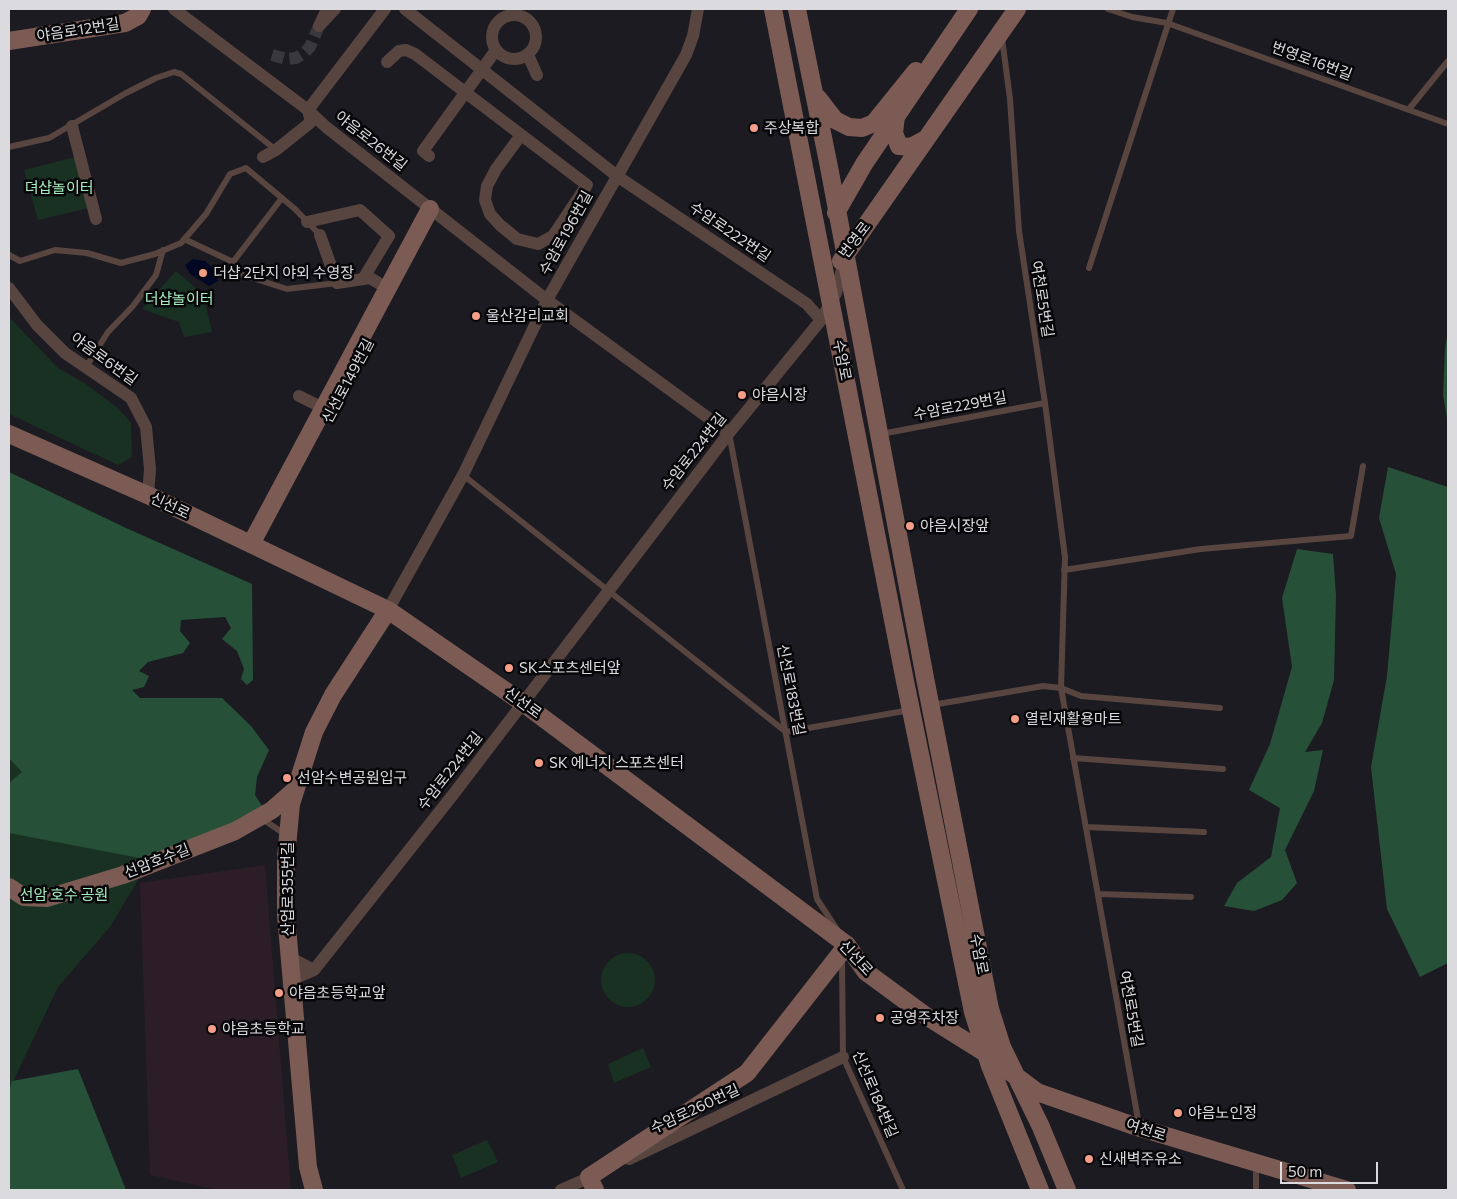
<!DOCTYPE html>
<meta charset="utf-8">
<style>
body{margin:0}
#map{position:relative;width:1457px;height:1199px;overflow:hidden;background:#1c1b21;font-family:Commissioner,sans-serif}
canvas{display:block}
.frame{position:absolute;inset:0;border:10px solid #dbdade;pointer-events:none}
.scale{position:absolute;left:1280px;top:1162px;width:98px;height:22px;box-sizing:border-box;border:2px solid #dbdade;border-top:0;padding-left:6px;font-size:15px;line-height:18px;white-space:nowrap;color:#dbdade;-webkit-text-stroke:4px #070608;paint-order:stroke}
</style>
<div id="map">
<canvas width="1457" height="1199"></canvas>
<div class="frame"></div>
<div class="scale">50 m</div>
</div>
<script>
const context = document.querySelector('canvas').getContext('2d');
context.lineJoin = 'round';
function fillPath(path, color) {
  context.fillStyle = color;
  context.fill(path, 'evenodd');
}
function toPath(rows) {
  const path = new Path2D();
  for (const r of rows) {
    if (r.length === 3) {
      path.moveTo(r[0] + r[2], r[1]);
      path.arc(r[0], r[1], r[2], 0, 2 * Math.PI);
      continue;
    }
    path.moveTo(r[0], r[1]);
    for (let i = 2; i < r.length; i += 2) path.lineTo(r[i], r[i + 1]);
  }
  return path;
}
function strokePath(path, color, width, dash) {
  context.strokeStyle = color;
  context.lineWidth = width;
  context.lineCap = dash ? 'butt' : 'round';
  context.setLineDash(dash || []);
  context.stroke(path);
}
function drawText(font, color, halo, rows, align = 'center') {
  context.font = font + ' Commissioner,"Noto Sans KR",sans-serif';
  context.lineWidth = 5;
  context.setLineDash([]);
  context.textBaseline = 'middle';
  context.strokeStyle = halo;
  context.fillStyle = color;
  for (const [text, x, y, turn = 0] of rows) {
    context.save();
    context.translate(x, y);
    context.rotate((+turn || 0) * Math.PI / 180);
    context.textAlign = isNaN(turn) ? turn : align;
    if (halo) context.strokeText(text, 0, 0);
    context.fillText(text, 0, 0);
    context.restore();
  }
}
fillPath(toPath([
 [265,865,291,1190,218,1190,150,1175,140,883]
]), '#2d1d27');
fillPath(toPath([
 [79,156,93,207,38,220,24,170],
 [176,271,203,294,212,332,184,337,179,322,142,309],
 [9,317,58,368,86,384,119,409,131,423,132,457,118,465,9,414],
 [9,758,23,772,9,783],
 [9,831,150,860,110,927,58,987,9,1090],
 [628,980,27],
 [643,1048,651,1067,614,1083,608,1064],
 [487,1140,498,1162,461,1178,452,1155]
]), '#193123');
fillPath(toPath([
 [1448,330,1448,424,1443,395,1445,349],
 [1388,467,1448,487,1448,963,1420,977,1387,909,1371,767,1387,676,1396,574,1379,518],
 [9,472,126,528,252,584,253,680,247,685,241,679,244,669,237,651,222,639,231,628,225,617,181,620,180,631,190,643,183,653,148,662,139,671,149,676,144,687,132,690,140,698,222,698,251,726,269,750,257,777,255,795,266,812,150,860,9,833,9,783,22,772,9,758],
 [1297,549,1333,554,1336,595,1334,680,1322,723,1305,752,1323,750,1314,791,1285,850,1297,883,1282,900,1254,911,1224,906,1237,883,1271,857,1280,808,1249,790,1270,744,1292,667,1282,598],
 [78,1069,126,1190,9,1190,9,1090,12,1081]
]), '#265138');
fillPath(toPath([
 [193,259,205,261,212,267,216,271,218,281,209,286,190,274,185,265]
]), '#010826');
strokePath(toPath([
 [272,55,286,59,296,58,304,53,310,47,319,26]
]), '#39383d', 12, [12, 6]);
strokePath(toPath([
 [1108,9,1132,17,1167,23,1448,124],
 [1002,38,1010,99,1019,231,1045,403,1065,557,1061,688,1139,1125],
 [1409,109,1448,61],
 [9,147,49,138,126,93,156,78,174,72,181,74,276,150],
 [184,239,233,262,282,198],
 [9,255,20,261,55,250,87,253,121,263,155,254,181,243,206,214,230,174,246,168,295,209,320,235],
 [233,262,240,274,287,289,337,283],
 [1089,268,1173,9],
 [86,367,108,332,133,306,156,275,163,250],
 [729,433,817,899,838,931],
 [881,434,1045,403],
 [463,475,786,732,910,710],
 [1064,570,1201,549,1351,536,1363,466],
 [932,705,1043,686,1061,688,1081,696,1220,708],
 [1073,758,1223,769],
 [261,818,286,835],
 [1086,827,1204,832],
 [1098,894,1191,897],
 [842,960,843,1057,903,1190],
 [1256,1190,1256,1165]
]), '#594540', 6);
strokePath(toPath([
 [174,9,308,110,326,127,547,300,729,433],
 [327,9,319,26,335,9],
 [405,9,617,176,807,304,821,320],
 [514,37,22],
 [528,55,537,75],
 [387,62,399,51,406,50,415,54,587,185,553,236,538,244,517,239,500,225,490,214,485,200,487,186,496,169,521,135],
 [308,110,385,9],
 [72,126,96,219],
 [429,156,423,151,496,50],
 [263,157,276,150,311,122,308,110],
 [307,222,360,210,389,236,363,279],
 [320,235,337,283,370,278,387,288],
 [9,288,37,325,65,353,131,398,146,427,150,469,148,495],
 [299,396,331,412],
 [388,610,463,475,547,300,686,55,693,36,698,9],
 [289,957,314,970],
 [291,980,314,970,452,796,729,433,821,320,836,293,844,262],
 [629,1159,843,1057],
 [561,1190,595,1175]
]), '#594540', 12);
strokePath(toPath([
 [773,9,905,681,973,1012,990,1066,1040,1190],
 [797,9,829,167,925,678,990,1009,1002,1047,1041,1127,1067,1190],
 [9,41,125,23,138,16,142,9],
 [818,98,835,120,849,127,862,128,874,123,916,71],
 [896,116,894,133,899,146,911,147,926,139],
 [836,213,864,164,969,9],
 [841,261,1017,9],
 [9,434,161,501,388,610,523,703,847,945,866,972,926,1016,985,1053,1037,1092,1140,1128,1347,1190],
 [251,544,430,209],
 [9,887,24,897,47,898,123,875,235,831,272,810,296,789],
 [314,1190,308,1167,286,915,286,858,291,804,314,732,333,695,388,610],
 [595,1190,589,1177,747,1073,847,945]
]), '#7c5b54', 18);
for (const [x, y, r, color] of [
 [754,128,5,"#f49e87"],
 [203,273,5,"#f49e87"],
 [476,316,5,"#f49e87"],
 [742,395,5,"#f49e87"],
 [910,526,5,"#f49e87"],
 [509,668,5,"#f49e87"],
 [1015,719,5,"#f49e87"],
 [539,763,5,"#f49e87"],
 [287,778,5,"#f49e87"],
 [279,993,5,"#f49e87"],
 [880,1018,5,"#f49e87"],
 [212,1029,5,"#f49e87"],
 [1178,1113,5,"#f49e87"],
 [1089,1159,5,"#f49e87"]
]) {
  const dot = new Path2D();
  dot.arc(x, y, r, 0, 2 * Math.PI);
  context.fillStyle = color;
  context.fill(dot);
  strokePath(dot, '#070608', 2);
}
drawText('15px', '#dbdade', '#070608', [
 ["야음로12번길",78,30,-9],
 ["번영로16번길",1312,61,20],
 ["야음로26번길",371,141,38],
 ["수암로222번길",730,232,34],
 ["수암로196번길",566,233,-61],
 ["번영로",855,240,-53],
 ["여천로5번길",1042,299,81],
 ["야음로6번길",104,359,36],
 ["수암로",842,360,79],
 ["신선로149번길",348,381,-62],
 ["수암로229번길",960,406,-11],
 ["수암로224번길",694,452,-52],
 ["신선로",170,506,25],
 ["신선로183번길",791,690,79],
 ["신선로",523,703,36],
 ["수암로224번길",450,771,-52],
 ["선암호수길",157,861,-21],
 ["산업로355번길",288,889,-90],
 ["수암로",979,954,79],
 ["신선로",856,958,47],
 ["여천로5번길",1131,1009,80],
 ["신선로184번길",875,1094,67],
 ["수암로260번길",695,1109,-25],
 ["여천로",1146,1130,18]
]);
drawText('15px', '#dbdade', '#070608', [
 ["주상복합",764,128],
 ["더샵 2단지 야외 수영장",213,273],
 ["울산감리교회",486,316],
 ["야음시장",752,395],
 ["야음시장앞",920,526],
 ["SK스포츠센터앞",519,668],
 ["열린재활용마트",1025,719],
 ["SK 에너지 스포츠센터",549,763],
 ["선암수변공원입구",297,778],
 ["야음초등학교앞",289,993],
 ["공영주차장",890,1018],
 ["야음초등학교",222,1029],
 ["야음노인정",1188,1113],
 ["신새벽주유소",1099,1159]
], 'left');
drawText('15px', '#a5ecbf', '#070608', [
 ["뎌샵놀이터",59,188],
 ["더샵놀이터",179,299],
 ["선암 호수 공원",64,895]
]);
</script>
